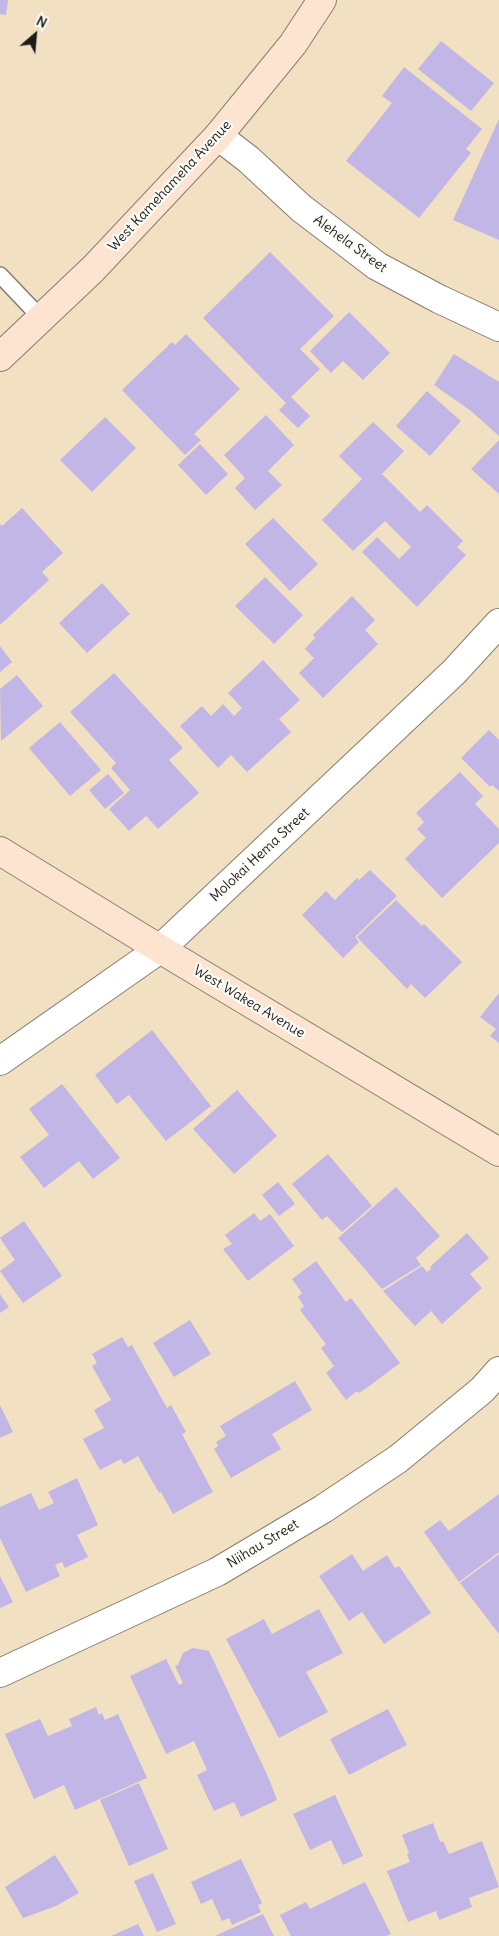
<!DOCTYPE html>
<style>
body{margin:0}
#map{position:relative;width:499px;height:1936px;overflow:hidden;background:#f1e0c2;font-family:Delius,sans-serif}
canvas{display:block}
.north{position:absolute;left:10px;top:10px;width:50px;height:50px;-webkit-text-stroke:4px #fdfcf7;paint-order:stroke;rotate:27deg;font-size:14px;font-weight:700;line-height:20px;text-align:center;color:#1c1c1c}
.north::after{content:'';display:block;margin:auto;width:18px;height:22px;background:#1c1c1c;clip-path:polygon(50% 0,100% 100%,50% 72%,0 100%)}
</style>
<div id="map">
<canvas width="499" height="1936"></canvas>
<div class="north">N</div>
</div>
<script>
const context = document.querySelector('canvas').getContext('2d');
context.lineJoin = 'round';
function fillPath(path, color) {
  context.fillStyle = color;
  context.fill(path, 'evenodd');
}
function toPath(rows) {
  const path = new Path2D();
  for (const r of rows) {
    path.moveTo(r[0], r[1]);
    for (let i = 2; i < r.length; i += 2) path.lineTo(r[i], r[i + 1]);
  }
  return path;
}
function strokePath(path, color, width, dash) {
  context.strokeStyle = color;
  context.lineWidth = width;
  context.lineCap = dash ? 'butt' : 'round';
  context.setLineDash(dash || []);
  context.stroke(path);
}
function drawText(font, color, halo, rows, align = 'center') {
  context.font = font + ' Delius,sans-serif';
  context.lineWidth = 4.5;
  context.setLineDash([]);
  context.textBaseline = 'middle';
  context.strokeStyle = halo;
  context.fillStyle = color;
  for (const [text, x, y, turn = 0] of rows) {
    context.save();
    context.translate(x, y);
    context.rotate((+turn || 0) * Math.PI / 180);
    context.textAlign = isNaN(turn) ? turn : align;
    if (halo) context.strokeText(text, 0, 0);
    context.fillText(text, 0, 0);
    context.restore();
  }
}
fillPath(toPath([
 [0,0,8,0,6,15,0,14],
 [441,41,494,83,471,111,418,69],
 [404,67,482,129,466,149,471,153,419,218,346,161,392,103,382,96],
 [499,119,499,240,453,220],
 [270,252,334,316,300,349,320,369,291,397,310,416,298,428,279,410,286,403,203,318],
 [349,312,390,353,363,380,343,361,331,373,310,351],
 [186,334,240,389,194,434,201,440,185,455,122,390,172,342,175,345],
 [454,354,499,382,499,436,471,411,434,385],
 [427,391,461,421,430,456,396,426],
 [266,415,294,445,268,471,282,485,255,510,235,488,245,478,224,455],
 [105,417,136,448,92,492,60,460],
 [373,422,404,451,382,474,420,512,427,505,463,541,457,547,466,555,417,607,362,552,377,537,399,559,411,547,385,521,353,551,322,520,362,479,339,456],
 [499,440,499,494,471,469],
 [200,444,228,474,206,495,178,465],
 [22,508,63,553,42,572,49,580,0,625,0,524,2,526],
 [273,518,318,564,290,591,245,544],
 [265,577,303,615,274,644,235,606],
 [102,583,130,614,87,653,59,623],
 [352,596,375,620,365,630,378,644,323,698,299,673,314,658,305,649,315,638,313,635],
 [0,646,12,662,0,672],
 [263,660,300,700,279,719,291,732,247,772,231,755,218,768,180,726,202,706,211,716,223,704,234,716,242,708,228,693],
 [114,673,183,748,169,760,199,793,158,829,146,816,129,831,109,809,130,790,111,768,116,763,70,712],
 [17,675,43,706,1,741,0,689],
 [60,722,101,770,70,796,29,748],
 [489,730,499,740,499,791,492,785,490,787,461,758],
 [460,772,483,796,475,804,499,829,499,843,442,898,405,859,426,838,417,829,424,822,416,813],
 [108,774,124,793,105,809,89,790],
 [370,870,397,896,355,937,359,942,343,958,302,915,326,891,335,900,357,878,359,880],
 [396,900,422,926,424,924,462,962,425,998,411,984,407,989,357,937],
 [499,993,499,1043,490,1036,496,1029,480,1017],
 [152,1030,211,1106,166,1141,129,1095,117,1104,95,1075],
 [62,1084,120,1158,93,1179,79,1161,44,1188,20,1157,49,1135,29,1109],
 [237,1090,277,1136,234,1174,193,1129],
 [328,1154,372,1206,342,1232,327,1216,322,1220,292,1184],
 [278,1182,295,1204,279,1216,262,1195],
 [396,1187,440,1236,416,1258,421,1265,382,1289,338,1238],
 [254,1213,260,1221,270,1214,294,1246,248,1281,223,1249,232,1244,225,1235],
 [24,1221,62,1276,23,1303,0,1271,15,1260,0,1238],
 [467,1233,489,1258,470,1274,482,1288,442,1324,431,1311,415,1326,383,1291,422,1266,427,1272,431,1269,430,1267],
 [316,1261,346,1302,351,1298,400,1363,368,1387,359,1393,357,1391,346,1400,326,1373,334,1366,321,1348,326,1344,300,1310,304,1306,298,1297,302,1293,292,1279],
 [0,1294,9,1307,0,1313],
 [190,1320,211,1354,174,1377,153,1343],
 [122,1337,128,1347,132,1345,167,1408,171,1405,186,1432,182,1434,213,1492,173,1514,161,1492,159,1493,138,1456,124,1464,121,1459,100,1470,83,1439,104,1428,94,1410,111,1400,92,1366,97,1363,92,1354],
 [295,1381,312,1410,272,1434,281,1449,231,1478,214,1449,218,1446,216,1442,226,1436,220,1426],
 [0,1405,13,1432,0,1438],
 [77,1478,98,1525,77,1535,88,1557,65,1568,62,1562,55,1565,60,1576,26,1592,0,1538,0,1507,31,1493,39,1510,54,1503,48,1492],
 [499,1494,499,1552,459,1582,424,1532,440,1520,449,1531],
 [352,1554,363,1571,387,1555,395,1568,399,1566,431,1613,384,1644,362,1612,349,1621,319,1576],
 [499,1554,499,1634,460,1583],
 [0,1576,13,1602,0,1608],
 [319,1609,343,1653,306,1672,328,1712,279,1738,226,1639,264,1619,272,1634],
 [193,1648,209,1651,269,1779,277,1800,241,1817,234,1802,214,1811,197,1775,207,1770,194,1741,166,1754,130,1676,166,1659,179,1685,183,1683,175,1666,178,1665,183,1653],
 [96,1707,99,1715,102,1713,105,1720,118,1714,147,1778,75,1810,64,1785,34,1799,5,1734,40,1719,48,1736,72,1726,69,1719],
 [388,1709,407,1745,349,1775,330,1739],
 [139,1783,168,1849,129,1866,100,1800],
 [335,1795,363,1856,343,1865,331,1840,310,1850,293,1814],
 [433,1823,440,1842,443,1841,449,1854,482,1841,499,1887,469,1898,472,1907,439,1920,436,1911,408,1922,387,1871,410,1862,407,1854,409,1853,402,1835],
 [55,1855,79,1893,56,1906,23,1918,5,1887],
 [241,1859,262,1903,258,1905,261,1912,232,1925,229,1918,222,1921,212,1899,201,1904,191,1882],
 [153,1873,176,1924,157,1932,134,1881],
 [365,1882,391,1934,386,1936,291,1936,280,1915,306,1902,310,1909],
 [263,1914,274,1936,215,1936],
 [138,1924,144,1936,111,1936]
]), '#c2b6e6');
const lane = toPath([
 [0,275,41,318]
]);
const street = toPath([
 [218,136,248,159,301,208,377,266,439,299,499,327],
 [0,1061,160,949,454,672,499,623],
 [0,1673,217,1572,323,1509,398,1459,482,1390,499,1371]
]);
const secondary = toPath([
 [0,357,93,269,218,136,293,44,322,0],
 [0,851,160,949,499,1152]
]);
strokePath(lane, '#867e6f', 18);
strokePath(street, '#867e6f', 30);
strokePath(secondary, '#867e6f', 30);
strokePath(lane, '#fff', 15);
strokePath(street, '#fff', 28);
strokePath(secondary, '#fde4d0', 28);
drawText('14px', '#1c1c1c', '#fdfcf7', [
 ["West Kamehameha Avenue",170,186,-47],
 ["Alehela Street",350,244,36],
 ["Molokai Hema Street",260,855,-43],
 ["West Wakea Avenue",249,1002,31],
 ["Niihau Street",263,1544,-31]
]);
</script>
